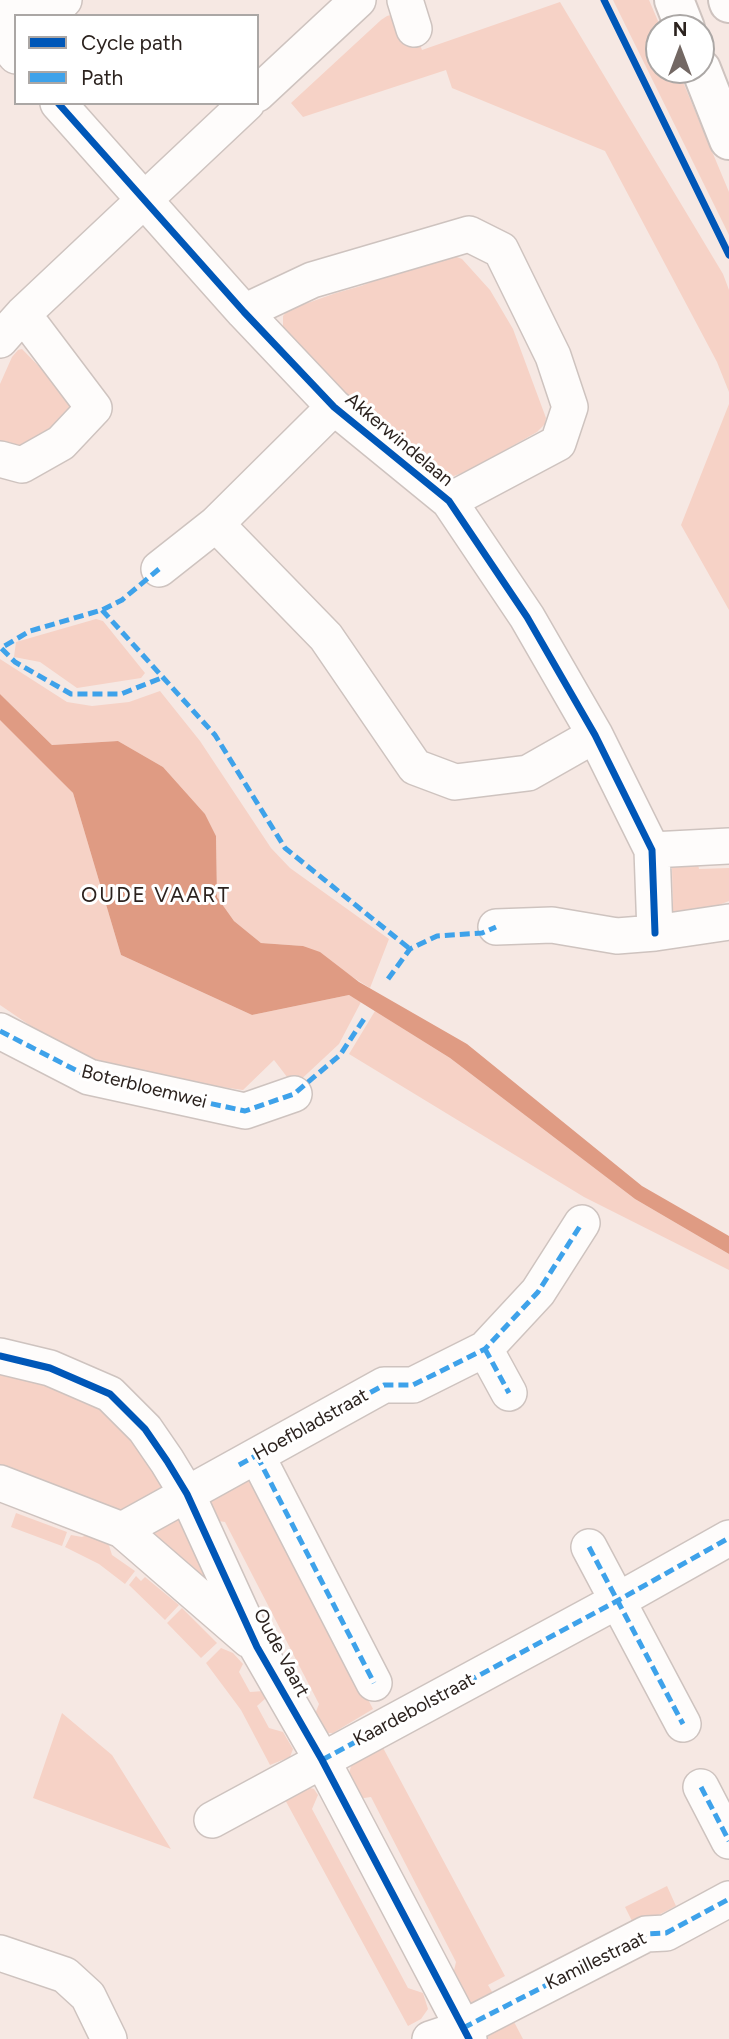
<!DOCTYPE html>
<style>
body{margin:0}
#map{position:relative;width:729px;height:2039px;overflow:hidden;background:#f6e8e3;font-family:Figtree,sans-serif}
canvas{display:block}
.legend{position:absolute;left:14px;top:14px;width:245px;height:91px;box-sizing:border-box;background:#fff;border:2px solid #aba7a5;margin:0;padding:9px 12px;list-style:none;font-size:21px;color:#2c231f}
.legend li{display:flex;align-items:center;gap:14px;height:35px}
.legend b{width:35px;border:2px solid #aba7a5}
.north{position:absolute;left:645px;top:14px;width:70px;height:70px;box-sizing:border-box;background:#fff;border:2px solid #aba7a5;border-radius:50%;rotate:0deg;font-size:19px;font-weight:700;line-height:28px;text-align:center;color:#2c231f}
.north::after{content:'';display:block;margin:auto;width:24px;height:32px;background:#736864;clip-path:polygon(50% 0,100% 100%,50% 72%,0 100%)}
</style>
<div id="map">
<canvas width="729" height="2039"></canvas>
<ul class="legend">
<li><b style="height:9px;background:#0057b8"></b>Cycle path</li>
<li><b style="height:9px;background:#3ea2ea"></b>Path</li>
</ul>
<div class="north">N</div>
</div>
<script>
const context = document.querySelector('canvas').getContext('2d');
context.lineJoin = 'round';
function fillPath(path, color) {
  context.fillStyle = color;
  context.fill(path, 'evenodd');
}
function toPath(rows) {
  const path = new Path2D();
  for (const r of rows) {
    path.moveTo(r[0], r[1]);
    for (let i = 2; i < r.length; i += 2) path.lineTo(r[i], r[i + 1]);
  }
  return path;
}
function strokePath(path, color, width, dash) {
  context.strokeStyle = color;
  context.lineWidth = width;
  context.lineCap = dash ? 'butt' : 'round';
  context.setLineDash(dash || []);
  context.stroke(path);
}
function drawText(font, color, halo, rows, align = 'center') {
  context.font = font + ' Figtree,sans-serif';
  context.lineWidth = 6;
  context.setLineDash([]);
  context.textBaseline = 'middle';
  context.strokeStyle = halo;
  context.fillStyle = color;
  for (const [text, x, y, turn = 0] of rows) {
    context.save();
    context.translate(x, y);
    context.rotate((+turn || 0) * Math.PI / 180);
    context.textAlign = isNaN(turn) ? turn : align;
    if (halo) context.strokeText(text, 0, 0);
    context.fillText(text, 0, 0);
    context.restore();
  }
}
fillPath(toPath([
 [613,0,649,0,661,28,659,28,659,70,678,70,729,192,729,235],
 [560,2,723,274,729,290,729,392,717,362,605,151,452,88,446,70,303,117,291,103,381,20,387,16,394,14,402,44,418,39,422,50],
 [452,255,462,259,490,290,513,329,546,418,545,424,537,432,468,471,448,478,430,465,339,387,286,331,283,326,283,316,288,310,336,293,361,286,410,267],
 [22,349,65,393,69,400,69,410,64,422,18,453,0,445,0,384,12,357,18,350],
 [729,404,729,610,681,525],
 [96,619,103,621,145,673,141,678,77,688,40,662,14,657,16,642],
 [0,659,67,702,92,706,129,702,160,691,200,741,271,848,290,868,389,939,370,988,303,946,261,943,234,921,217,897,216,836,205,814,163,767,118,741,52,745,0,694],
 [0,718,73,793,121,955,252,1015,349,995,361,1002,339,1044,294,1086,274,1060,243,1090,94,1069,0,1005],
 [697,859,699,869,729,868,729,901,699,913,673,913,672,868,675,862],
 [375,1011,450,1058,635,1199,729,1254,729,1270,584,1197,349,1054],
 [0,1356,110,1394,257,1647,122,1530,0,1483],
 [251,1473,373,1709,333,1733,327,1733,318,1726,313,1719,319,1704,225,1522,206,1519,205,1501],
 [16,1513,67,1532,62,1546,11,1527],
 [94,1532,107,1539,112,1555,135,1571,125,1584,99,1564,65,1547,71,1535,82,1537],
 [136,1576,141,1581,145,1577,179,1605,165,1620,129,1585],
 [182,1608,217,1643,201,1658,167,1623],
 [221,1648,233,1653,243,1664,239,1672,250,1692,264,1691,266,1698,257,1706,269,1728,283,1732,293,1749,290,1757,270,1765,241,1710,206,1663],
 [62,1713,112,1755,171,1849,33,1798],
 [381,1744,505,1976,488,1985,497,2000,470,2008,452,1979,456,1962,371,1797,357,1799,348,1778,351,1766,355,1760],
 [303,1786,314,1789,318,1795,312,1809,408,1988,423,1993,428,2009,421,2019,408,2026,283,1796],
 [667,1886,676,1906,635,1927,625,1907],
 [512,2018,523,2039,487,2039,484,2033]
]), '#f6d2c6');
fillPath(toPath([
 [0,694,52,745,118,741,163,767,205,814,216,836,217,897,234,921,261,943,303,946,320,952,359,982,467,1044,642,1186,729,1236,729,1254,635,1199,450,1058,349,995,252,1015,121,955,73,793,0,720]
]), '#df9b83');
const minor = toPath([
 [405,0,414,29],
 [47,16,64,0],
 [0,23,26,0],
 [0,38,16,56],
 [257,94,358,0],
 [58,103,244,312,334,407,449,501,527,617,595,735,652,850,655,933],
 [244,312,312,280,469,234,501,250,553,356,570,407,558,443,449,501],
 [0,340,23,314,247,103],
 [0,459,22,465,61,443,94,408,23,314],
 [216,524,326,637,415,767,455,782,528,773,595,735],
 [159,569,216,524,334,407],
 [652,850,729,846],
 [496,927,552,925,617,936,655,933,729,922],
 [0,1031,89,1077,245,1111,294,1094],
 [485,1349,509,1393],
 [0,1356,50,1368,110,1394,145,1429,167,1461,187,1494,257,1647,322,1760,469,2039],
 [257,1456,374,1683],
 [0,1483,122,1530,249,1640],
 [122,1530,384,1385,413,1385,485,1349,538,1292,582,1223],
 [589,1547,683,1724],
 [701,1787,729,1841],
 [212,1820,617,1601,729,1538],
 [0,1953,65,1975,88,1996,109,2039],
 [430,2039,463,2028,646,1934,666,1933,729,1899]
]);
const major = toPath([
 [674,0,685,28],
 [728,0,729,3],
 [701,69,729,140]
]);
strokePath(minor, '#cec3bf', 38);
strokePath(major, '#cec3bf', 42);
strokePath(minor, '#fefcfb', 35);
strokePath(major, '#fefcfb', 38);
strokePath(toPath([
 [159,569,122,600,102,610,30,631,1,648,15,662,71,694,121,694,164,677],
 [102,610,215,735,285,848,410,949],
 [388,979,410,949,437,936,482,933,496,927],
 [0,1031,89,1077,245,1111,294,1094,340,1055,364,1019],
 [485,1349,509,1393],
 [257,1456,374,1683],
 [239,1465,384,1385,413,1385,485,1349,538,1292,582,1223],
 [589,1547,683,1724],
 [322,1760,617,1601,729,1538],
 [701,1787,729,1841],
 [463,2028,646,1934,666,1933,729,1899]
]), '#3ea2ea', 5, [10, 5]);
strokePath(toPath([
 [604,0,729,255],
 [58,103,244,312,334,407,449,501,527,617,595,735,652,850,655,933],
 [0,1356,50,1368,110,1394,145,1429,167,1461,187,1494,257,1647,322,1760,469,2039]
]), '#0057b8', 7);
drawText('19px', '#2c231f', '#fff', [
 ["Akkerwindelaan",399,440,40],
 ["Boterbloemwei",144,1087,14],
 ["Hoefbladstraat",311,1425,-29],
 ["Oude Vaart",281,1653,62],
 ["Kaardebolstraat",414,1710,-28],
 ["Kamillestraat",596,1961,-26]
]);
context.letterSpacing = '2px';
drawText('21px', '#2c231f', '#fff', [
 ["OUDE VAART",156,896]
]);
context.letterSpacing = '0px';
</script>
